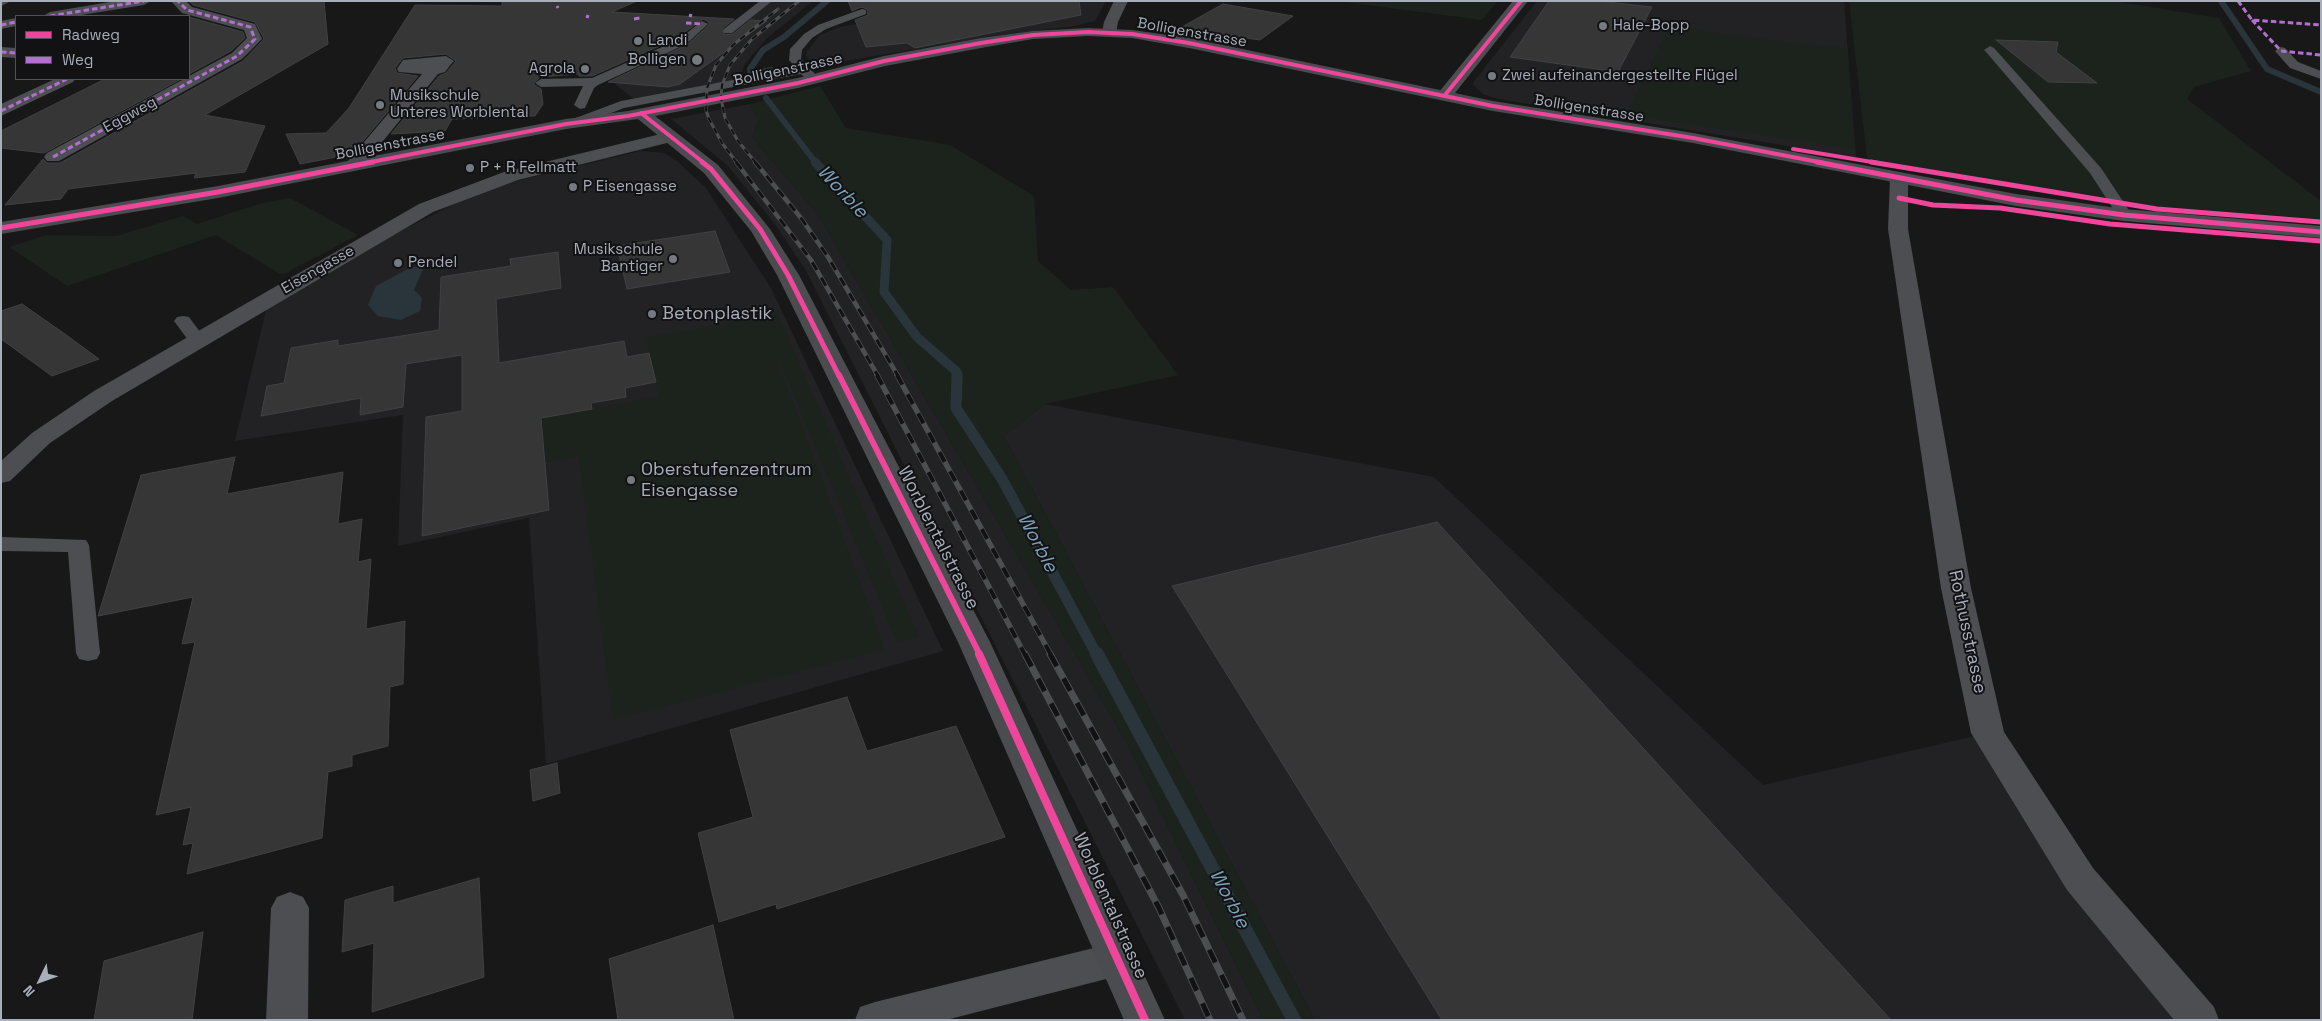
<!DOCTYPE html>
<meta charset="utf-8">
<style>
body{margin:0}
#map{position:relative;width:2322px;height:1021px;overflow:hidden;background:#181818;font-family:"Space Grotesk",sans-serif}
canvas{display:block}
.frame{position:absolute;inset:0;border:2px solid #a8afba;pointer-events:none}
.legend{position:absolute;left:15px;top:15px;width:175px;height:65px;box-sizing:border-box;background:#121214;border:1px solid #4e5156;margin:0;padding:6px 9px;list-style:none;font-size:15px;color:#a8afba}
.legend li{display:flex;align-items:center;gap:10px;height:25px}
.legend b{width:25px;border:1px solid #4e5156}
.north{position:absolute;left:15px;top:956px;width:50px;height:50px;-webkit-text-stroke:4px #121214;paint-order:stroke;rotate:228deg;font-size:14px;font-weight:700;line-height:20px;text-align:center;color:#a8afba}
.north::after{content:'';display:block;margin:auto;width:18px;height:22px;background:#a8afba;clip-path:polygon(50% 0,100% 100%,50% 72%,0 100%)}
</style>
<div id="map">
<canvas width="2322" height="1021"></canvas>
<div class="frame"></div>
<ul class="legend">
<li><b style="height:6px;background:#ed469a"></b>Radweg</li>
<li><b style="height:6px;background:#b36fd0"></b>Weg</li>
</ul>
<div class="north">N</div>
</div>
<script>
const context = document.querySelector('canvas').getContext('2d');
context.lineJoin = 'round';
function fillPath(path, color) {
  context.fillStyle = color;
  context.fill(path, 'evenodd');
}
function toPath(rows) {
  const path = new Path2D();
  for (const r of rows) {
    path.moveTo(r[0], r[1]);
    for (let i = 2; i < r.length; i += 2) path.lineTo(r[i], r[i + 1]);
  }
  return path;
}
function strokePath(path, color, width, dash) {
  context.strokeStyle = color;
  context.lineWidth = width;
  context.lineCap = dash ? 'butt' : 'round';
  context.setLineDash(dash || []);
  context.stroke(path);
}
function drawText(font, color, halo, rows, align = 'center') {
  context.font = font + ' "Space Grotesk",sans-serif';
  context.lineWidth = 4;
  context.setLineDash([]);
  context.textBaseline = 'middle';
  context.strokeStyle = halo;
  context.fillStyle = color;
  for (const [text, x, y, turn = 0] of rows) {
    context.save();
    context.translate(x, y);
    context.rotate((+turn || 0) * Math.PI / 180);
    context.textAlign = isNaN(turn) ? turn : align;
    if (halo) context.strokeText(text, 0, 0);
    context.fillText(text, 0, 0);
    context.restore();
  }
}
fillPath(toPath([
 [771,1,813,1,766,39,745,64,742,72,737,73,740,79,635,100,615,84,714,18,744,20],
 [856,1,1106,1,1095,21,1074,26,992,36,817,66,811,62,806,56,807,51,820,35,840,27,886,19],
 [1537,1,1844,1,1856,157,1498,99,1483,94,1472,84],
 [750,104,759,121,752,137,818,215,1127,743,1263,1020,1185,1020,805,269,774,223,727,165,671,119],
 [640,151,664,153,677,161,706,188,771,288,943,651,546,764,529,518,398,546,403,415,235,441,267,306,393,235,468,197,517,181],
 [1045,404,1434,477,1763,785,1988,733,2199,1020,1315,1020,1004,436]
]), '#222224');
fillPath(toPath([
 [1336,1,1498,1,1482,20],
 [1849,1,2113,1,2219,18,2251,71,2194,87,2187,99,2321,201,2321,219,2148,206,1977,179,1867,158],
 [1669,27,1847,49,1855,149,1626,115],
 [820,86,846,128,950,145,1034,196,1038,261,1071,290,1113,287,1178,375,1045,404,1004,436,1315,1020,1263,1020,1127,743,818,215,752,137,759,121,750,104],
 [290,198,358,235,286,273,280,274,216,235,67,286,9,247,46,235,116,236,183,216,197,224,262,203],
 [777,312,919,637,897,642,766,329,885,650,613,719,579,456,544,463,541,418,659,396,646,338,761,317,761,315]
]), '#1b231c');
fillPath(toPath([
 [411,267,424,267,414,290,422,298,420,311,401,320,378,316,368,305,376,286]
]), '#2a353b');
strokePath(toPath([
 [2221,1,2267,69,2321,92],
 [750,74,771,70],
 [751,77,750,69,763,50,784,37,827,1],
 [766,98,816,163]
]), '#2a353b', 6);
strokePath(toPath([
 [815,162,887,240,884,292,917,337,957,372,957,376]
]), '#2a353b', 9);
strokePath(toPath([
 [957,375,956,408,1002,479,1097,655]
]), '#2a353b', 11);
strokePath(toPath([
 [1097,654,1294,1020]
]), '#2a353b', 14);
const building = toPath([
 [189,1,324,1,328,44,205,115,265,126,245,172,194,178,196,173,68,189,61,199,5,205,43,159,47,163,60,163,243,61,264,39,255,22,193,5,189,1],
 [502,1,637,1,612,12,734,19,723,28,724,35,733,34,751,20,767,21,680,84,668,87,608,82,687,45,709,25,709,22,703,19,677,38,592,76,579,76,579,74,540,77,533,84,541,89,543,104,535,116,452,119,445,131,391,134,439,76,446,73,456,61,446,54,403,58,395,68,397,73,418,76,352,154,300,164,286,134,326,133,349,108,415,5,502,6,502,1],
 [848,1,1079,1,1081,15,915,48,907,43,866,47,855,20,868,15,867,9,861,7,852,11,848,1],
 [1549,1,1599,1,1652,7,1618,72,1510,57,1549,1],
 [1223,4,1293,16,1260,40,1180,28,1223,4],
 [189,17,243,32,245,38,231,51,189,74,189,17],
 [1996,40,2058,42,2056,52,2097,83,2048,82,1996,40],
 [105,79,181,79,44,153,1,148,1,131,105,79],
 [715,231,730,272,627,289,617,246,715,231],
 [558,252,561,288,496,299,499,363,624,341,627,357,649,353,656,382,625,388,626,397,591,403,592,409,541,418,549,510,422,536,426,417,462,411,462,355,406,364,403,407,360,415,361,398,261,416,267,386,284,383,291,348,338,340,338,346,439,330,441,277,511,266,510,259,558,252],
 [22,304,65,334,99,359,52,376,1,339,1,311,22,304],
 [235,457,227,494,343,472,338,524,362,519,358,562,371,559,366,629,405,621,403,684,390,687,388,746,352,755,352,766,328,772,322,838,187,874,193,843,183,845,191,807,156,815,195,642,182,644,193,597,98,616,141,475,235,457],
 [1437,522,1891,1020,1442,1020,1172,586,1437,522],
 [847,697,867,751,956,726,1005,837,777,909,776,904,719,922,698,833,753,817,730,730,847,697],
 [557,763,560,793,533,801,530,770,557,763],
 [479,878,484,977,372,1012,374,943,342,952,345,900,393,886,393,903,479,878],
 [713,925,734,1020,618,1020,609,959,713,925],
 [203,932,192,1020,94,1020,104,961,203,932]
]);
fillPath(building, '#363637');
strokePath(building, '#404144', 1);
fillPath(toPath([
 [760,1,772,1,732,33,724,33,724,29,760,1],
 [862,9,866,10,866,14,826,29,812,38,802,50,801,59,815,74,817,77,815,80,807,80,801,74,624,108,578,126,571,122,573,119,621,101,796,68,789,60,790,49,804,34,818,25,862,9],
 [702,21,708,24,686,44,598,85,594,88,585,108,580,109,574,105,583,86,541,87,535,83,541,79,592,78,678,40,702,21],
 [1990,46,1994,48,2101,168,2132,215,2129,218,2119,218,2090,173,1986,52,1984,50,1990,46],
 [2281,47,2285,48,2298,62,2321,71,2321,79,2290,68,2275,51,2281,47],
 [183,316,189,317,203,336,206,340,203,344,191,344,177,325,174,321,177,317,183,316],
 [1,537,86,540,89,545,100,653,97,659,88,661,79,659,76,653,68,552,1,551,1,537]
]), '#4c4e51');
fillPath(toPath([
 [1,1,11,1,1,6,1,1],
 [116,1,151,1,144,5,75,16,43,16,50,12,116,1],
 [171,1,186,1,192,7,255,24,262,39,242,59,59,161,47,161,44,157,47,153,184,79,189,79,189,76,232,53,247,38,244,30,182,13,171,1],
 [1114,1,1128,1,1118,22,1116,33,1109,37,1102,33,1104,22,1114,1],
 [1513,1,1528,1,1451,98,1439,98,1437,95,1439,92,1513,1],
 [16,18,16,26,1,29,1,21,16,18],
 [1,47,16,48,16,58,1,57,1,47],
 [446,56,454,61,451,64,445,72,438,74,360,169,348,169,345,165,348,161,422,74,399,72,397,69,403,60,446,56],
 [55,79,75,79,73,82,1,116,1,104,55,79],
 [669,132,675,133,678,137,675,141,518,180,433,212,112,401,50,443,10,481,1,483,1,461,32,433,94,391,419,204,504,172,669,132],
 [1899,172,1906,174,1908,178,1908,229,1971,588,2004,732,2093,868,2214,1007,2219,1020,2174,1020,2067,890,1971,733,1941,588,1888,229,1890,178,1892,174,1899,172],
 [290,892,303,897,309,908,308,1020,266,1020,271,908,277,897,290,892],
 [1118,942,1132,947,1138,959,1132,971,1118,976,946,1020,855,1020,860,1007,875,1002,1118,942]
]), '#4c4e51');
fillPath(toPath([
 [1088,28,1132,30,1189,38,1493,101,1693,133,2016,194,2124,209,2321,226,2321,238,2124,221,2016,206,1693,143,1493,111,1189,48,1132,38,1088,36,1033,39,981,48,885,66,798,88,655,116,718,165,770,229,799,275,990,642,1165,1020,1124,1020,958,642,777,275,751,231,704,173,638,119,566,129,218,198,1,234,1,222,218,186,566,119,628,111,798,78,884,56,981,38,1033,31,1088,28]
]), '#4a4c50');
const railFar3 = toPath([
 [737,163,722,143,709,119,706,110,707,88,716,65,733,45,778,9],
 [756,163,738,141,725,118,721,98,722,85,730,65,752,39,799,1]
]);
const railFar2 = toPath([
 [736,162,811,260,878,376],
 [755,162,801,218,828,257,898,376]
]);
const railFar1 = toPath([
 [877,375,1025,655],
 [897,375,1051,655]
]);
const rail = toPath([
 [1025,654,1159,908,1210,1020],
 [1050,654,1183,895,1243,1020]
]);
strokePath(railFar3, '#4c4e51', 3);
strokePath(railFar2, '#4c4e51', 4.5);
strokePath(railFar1, '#4c4e51', 5.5);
strokePath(rail, '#4c4e51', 7);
strokePath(railFar3, '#121214', 2, [6]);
strokePath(railFar2, '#121214', 3, [9]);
strokePath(railFar1, '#121214', 4, [11]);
strokePath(rail, '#121214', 5, [14]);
strokePath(toPath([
 [2238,1,2252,20,2321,25],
 [557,6,558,8],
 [689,15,692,16],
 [50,16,144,1],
 [586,16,589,17],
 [634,19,640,18],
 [2252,20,2281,51,2321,55],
 [686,23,702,24],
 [1,25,16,22],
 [1,52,16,53],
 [1,111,67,79],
 [53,157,237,56,255,39,250,27,187,10,178,1]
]), '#b36fd0', 3, [5.5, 3]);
strokePath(toPath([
 [1445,95,1521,1],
 [641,113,704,163],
 [1793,149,1878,163],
 [366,163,566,124,628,116,798,83,884,61,981,43,1033,35,1088,32,1132,34,1189,43,1493,106,1693,138,1824,163]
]), '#ed469a', 4);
strokePath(toPath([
 [702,162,711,169,760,229,788,275,839,376],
 [1817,162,2016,200,2124,215,2321,232],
 [1871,162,2157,209,2321,222],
 [1899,198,1933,205,2000,208,2110,224,2321,241],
 [1,228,218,192,373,162]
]), '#ed469a', 5);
strokePath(toPath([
 [839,375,980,655]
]), '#ed469a', 6);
strokePath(toPath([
 [979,654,1145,1020]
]), '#ed469a', 8);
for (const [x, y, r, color] of [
 [1603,26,5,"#767a81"],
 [638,41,5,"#767a81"],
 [697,60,6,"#767a81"],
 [585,69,5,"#767a81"],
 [1492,76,5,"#767a81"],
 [380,105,5,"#767a81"],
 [470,168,5,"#767a81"],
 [573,187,5,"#767a81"],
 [673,259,5,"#767a81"],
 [398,263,5,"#767a81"],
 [652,314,5,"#767a81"],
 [631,480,5,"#767a81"]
]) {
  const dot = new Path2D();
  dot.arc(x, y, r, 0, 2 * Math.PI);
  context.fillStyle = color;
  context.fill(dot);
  strokePath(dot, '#121214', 2);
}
drawText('15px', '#a8afba', '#121214', [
 ["Hale-Bopp",1613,26],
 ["Landi",648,41],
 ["Bolligen",686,60,"right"],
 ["Agrola",575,69,"right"],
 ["Zwei aufeinandergestellte Flügel",1502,76],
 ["Musikschule",390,96],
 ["Unteres Worblental",390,113],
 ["P + R Fellmatt",480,168],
 ["P Eisengasse",583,187],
 ["Musikschule",663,250,"right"],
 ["Bantiger",663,267,"right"],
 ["Pendel",408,263]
], 'left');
drawText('15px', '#a8afba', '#121214', [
 ["Bolligenstrasse",1192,33,10],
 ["Bolligenstrasse",788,70,-12],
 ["Bolligenstrasse",1589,109,9],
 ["Eggweg",130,115,-29],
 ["Bolligenstrasse",390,145,-11],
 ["Eisengasse",318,270,-30]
]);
drawText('18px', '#a8afba', '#121214', [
 ["Betonplastik",662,314],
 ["Oberstufenzentrum",641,470],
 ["Eisengasse",641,491]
], 'left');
drawText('18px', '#a8afba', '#121214', [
 ["Worblentalstrasse",938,538,63],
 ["Rothusstrasse",1967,632,78],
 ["Worblentalstrasse",1110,906,66]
]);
drawText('italic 19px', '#7da1b7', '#121214', [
 ["Worble",842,192,47],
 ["Worble",1037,543,62],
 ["Worble",1229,899,62]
]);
</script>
